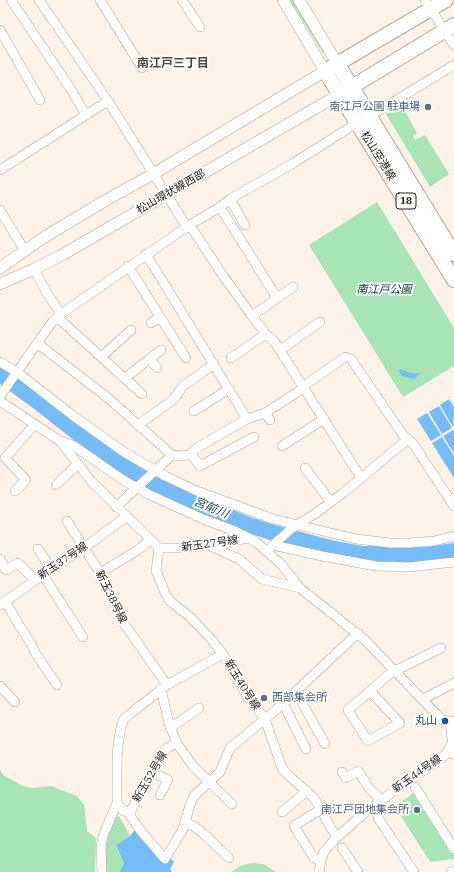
<!DOCTYPE html>
<meta charset="utf-8">
<style>
body{margin:0}
canvas{display:block;background:#fdf2e7}
</style>
<canvas width="454" height="872"></canvas>
<script>
const context = document.querySelector('canvas').getContext('2d');
context.lineJoin = 'round';
function fillPath(path, color) {
  context.fillStyle = color;
  context.fill(path, 'evenodd');
}
function toPath(rows) {
  const path = new Path2D();
  for (const r of rows) {
    path.moveTo(r[0], r[1]);
    for (let i = 2; i < r.length; i += 2) path.lineTo(r[i], r[i + 1]);
  }
  return path;
}
function strokePath(path, color, width, dash) {
  context.strokeStyle = color;
  context.lineWidth = width;
  context.lineCap = dash ? 'butt' : 'round';
  context.setLineDash(dash || []);
  context.stroke(path);
}
function drawText(font, color, halo, rows, align = 'center') {
  context.font = font + ' "IBM Plex Serif","Noto Sans JP",serif';
  context.lineWidth = 4;
  context.setLineDash([]);
  context.textBaseline = 'middle';
  context.strokeStyle = halo;
  context.fillStyle = color;
  for (const [text, x, y, turn = 0] of rows) {
    context.save();
    context.translate(x, y);
    context.rotate((+turn || 0) * Math.PI / 180);
    context.textAlign = isNaN(turn) ? turn : align;
    if (halo) context.strokeText(text, 0, 0);
    context.fillText(text, 0, 0);
    context.restore();
  }
}
fillPath(toPath([
 [290,0,293,0,325,53,323,53],
 [398,106,402,106,417,133,413,136,415,140,425,135,449,174,430,187,386,114],
 [377,202,454,328,454,366,403,397,309,245],
 [0,770,3,775,23,786,32,788,51,786,77,796,84,805,87,831,96,838,95,872,0,872],
 [416,791,454,848,454,859,430,862,395,807],
 [119,816,130,836,116,845,124,864,119,872,105,872,105,849,107,837,114,819],
 [251,863,263,864,276,872,231,872,240,866]
]), '#a9e4b5');
fillPath(toPath([
 [400,369,411,373,421,373,414,379,402,376,399,371],
 [449,399,454,407,453,427,440,405],
 [439,406,452,428,442,434,429,412],
 [427,413,441,435,431,441,417,419],
 [453,430,454,431,454,453,443,436],
 [442,437,454,456,454,478,432,443],
 [140,824,174,862,170,869,172,872,119,872,124,864,116,845,130,836]
]), '#75bcfb');
strokePath(toPath([
 [0,374,37,401,79,434,122,465,158,486,246,524,274,533,330,548,363,554,427,555,454,551]
]), '#75bcfb', 16);
const minor = toPath([
 [11,0,72,91,86,115],
 [39,0,108,101,185,224,193,230,224,277,252,316,266,334,274,341,361,478],
 [100,0,142,68],
 [182,0,200,27],
 [425,0,454,45],
 [0,30,40,100],
 [370,116,454,65],
 [0,170,108,101],
 [230,199,245,225],
 [220,207,277,298],
 [0,210,25,251],
 [128,266,186,358],
 [34,269,48,295,61,314],
 [252,316,293,287],
 [57,317,142,394],
 [151,323,160,317],
 [37,343,108,398,172,455,183,456,191,454,195,449,247,419,146,254],
 [280,350,320,322],
 [101,357,131,330],
 [231,358,266,334],
 [150,359,157,368],
 [0,362,17,372,72,415,124,452,165,476,197,491,273,519,356,539,390,543,410,543,434,541,454,536],
 [125,378,161,350],
 [0,396,53,321,61,314,188,226,220,207,230,199,292,164,357,123],
 [0,401,60,441,92,482,159,548,186,548,249,538,256,542,282,565,300,588,365,640,441,719,450,722,454,721],
 [194,411,229,389],
 [247,419,265,413],
 [270,420,265,413,299,391,308,383,345,357,351,359,403,435,408,439],
 [138,425,174,399,183,386,214,364],
 [61,441,74,446,123,480,150,495,203,519,235,531,249,538],
 [282,446,324,419],
 [191,454,200,466,254,437],
 [305,468,331,502],
 [56,485,78,464],
 [15,491,26,480,5,458,35,424],
 [116,507,172,455],
 [67,521,100,573,113,599,121,619,167,685],
 [208,545,239,559,262,579,300,588],
 [273,545,322,556,376,566,409,567,454,562],
 [159,548,156,571,166,595,170,601,190,617,211,639,223,654,247,696,265,719,277,709,358,633],
 [38,549,51,569],
 [268,551,273,545,291,529,316,513,343,493,408,439,414,445,454,506],
 [0,559,6,570,18,563,35,580],
 [100,573,138,550,150,540],
 [43,575,83,637],
 [5,601,19,625,32,645,34,651,57,685],
 [0,605,51,569,85,547,126,517],
 [0,686,15,702],
 [161,689,169,724,178,745,193,766,209,782,220,772,230,748,265,719,282,768,287,774,313,797,321,809,330,827,337,837],
 [370,691,400,723,368,741,348,710,370,691,394,670,399,669,441,648],
 [296,692,325,744],
 [423,699,454,683],
 [283,703,306,749],
 [450,722,454,755],
 [170,728,199,708],
 [177,743,167,748,163,752,130,812,131,817,140,830,165,859,183,829,190,805,194,796,209,782,232,804],
 [152,772,168,780,160,795],
 [342,772,346,778,358,771,369,788,381,800],
 [415,787,454,849],
 [130,812,124,811,117,803,117,762,118,745,121,727,124,719,131,713,167,685,223,654],
 [282,812,307,791],
 [378,818,414,872],
 [185,822,195,827,204,834,229,858],
 [342,848,358,872],
 [321,860,314,858,294,826,321,809],
 [102,872,101,846,103,836,117,803],
 [319,872,321,860,324,852,335,839,369,809,445,755,452,744,454,744],
 [451,872,454,871]
]);
const tertiary = toPath([
 [299,0,337,63],
 [0,268,46,236,108,199,153,174,325,71,283,0],
 [0,284,34,269,62,255,340,94]
]);
const primary = toPath([
 [446,0,325,71,454,280],
 [337,63,454,254],
 [345,91,454,25]
]);
strokePath(minor, '#b6a594', 10);
strokePath(tertiary, '#b6a594', 12);
strokePath(primary, '#b6a594', 16);
strokePath(minor, '#fff', 9);
strokePath(tertiary, '#fff', 11);
strokePath(primary, '#fff', 14);
for (const [x, y, r, color] of [
 [428,107,4,"#5c6f8a"],
 [264,698,4,"#5c6f8a"],
 [445,721,4,"#1a4fb4"],
 [417,810,4,"#5c6f8a"]
]) {
  const dot = new Path2D();
  dot.arc(x, y, r, 0, 2 * Math.PI);
  context.fillStyle = color;
  context.fill(dot);
  strokePath(dot, '#fff', 1.5);
}
for (const [x, y, w] of [
 [406,201,20]
]) {
  const box = new Path2D();
  box.roundRect(x - w / 2, y - 8, w, 16, 3);
  context.fillStyle = '#fff';
  context.fill(box);
  strokePath(box, '#262019', 1);
}
drawText('bold 10px', '#262019', null, [
 ["18",406,201]
]);
drawText('11px', '#4e5e75', '#fff', [
 ["南江戸公園 駐車場",420,107],
 ["西部集会所",272,698,"left"],
 ["南江戸団地集会所",409,810]
], 'right');
drawText('11px', '#262019', '#fff', [
 ["松山空港線",378,156,58],
 ["松山環状線西部",171,192,-30],
 ["新玉27号線",210,544,-8],
 ["新玉37号線",63,561,-34],
 ["新玉38号線",111,597,64],
 ["新玉40号線",242,685,58],
 ["新玉44号線",417,774,-35],
 ["新玉52号線",150,777,-60]
]);
drawText('italic 11px', '#02401a', '#fff', [
 ["南江戸公園",384,290]
]);
drawText('11px', '#164399', '#fff', [
 ["丸山",437,721]
], 'right');
drawText('bold 12px', '#554637', '#fff', [
 ["南江戸三丁目",173,64]
]);
drawText('italic 12px', '#184b74', '#fff', [
 ["宮前川",211,508,23]
]);
</script>
